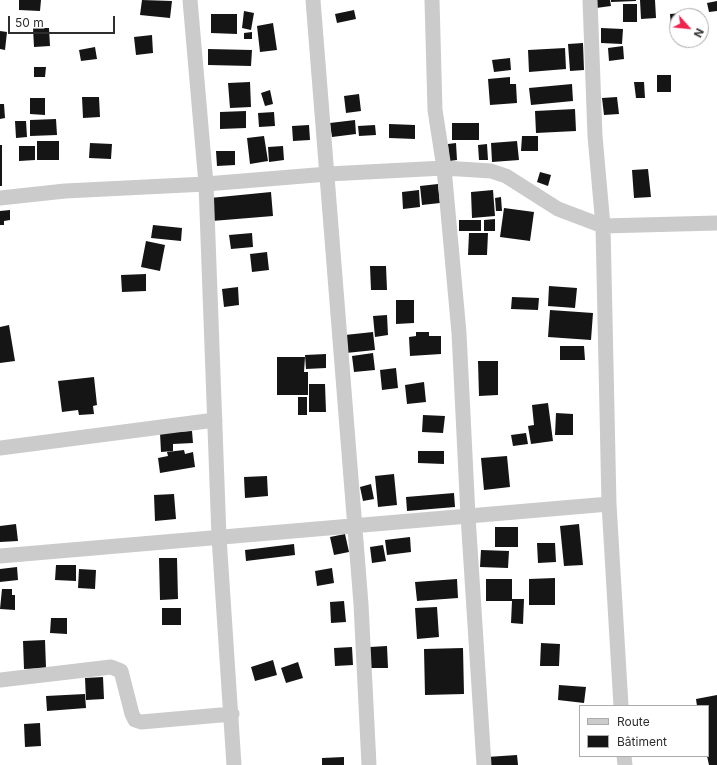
<!DOCTYPE html>
<meta charset="utf-8">
<style>
body{margin:0}
#map{position:relative;width:717px;height:765px;overflow:hidden;background:#fff;font-family:Inter,sans-serif}
canvas{display:block}
.legend{position:absolute;left:579px;top:705px;width:130px;height:52px;box-sizing:border-box;background:#fff;border:1px solid #ababab;margin:0;padding:5px 7px;list-style:none;font-size:12px;color:#2e2e2e}
.legend li{display:flex;align-items:center;gap:8px;height:20px}
.legend b{width:20px;border:1px solid #ababab}
.north{position:absolute;left:669px;top:8px;width:40px;height:40px;box-sizing:border-box;background:#fff;border:1px solid #ababab;border-radius:50%;rotate:117deg;font-size:11px;font-weight:700;line-height:16px;text-align:center;color:#2e2e2e}
.north::after{content:'';display:block;margin:auto;width:14px;height:18px;background:#f2224e;clip-path:polygon(50% 0,100% 100%,50% 72%,0 100%)}
.scale{position:absolute;left:8px;top:16px;width:107px;height:18px;box-sizing:border-box;border:2px solid #2e2e2e;border-top:0;padding-left:5px;font-size:12px;line-height:14px;white-space:nowrap;color:#2e2e2e;-webkit-text-stroke:3px #fff;paint-order:stroke}
</style>
<div id="map">
<canvas width="717" height="765"></canvas>
<ul class="legend">
<li><b style="height:5px;background:#cbcbcb"></b>Route</li>
<li><b style="height:11px;background:#151515"></b>Bâtiment</li>
</ul>
<div class="north">N</div>
<div class="scale">50 m</div>
</div>
<script>
const context = document.querySelector('canvas').getContext('2d');
context.lineJoin = 'round';
function fillPath(path, color) {
  context.fillStyle = color;
  context.fill(path, 'evenodd');
}
function toPath(rows) {
  const path = new Path2D();
  for (const r of rows) {
    path.moveTo(r[0], r[1]);
    for (let i = 2; i < r.length; i += 2) path.lineTo(r[i], r[i + 1]);
  }
  return path;
}
function strokePath(path, color, width, dash) {
  context.strokeStyle = color;
  context.lineWidth = width;
  context.lineCap = dash ? 'butt' : 'round';
  context.setLineDash(dash || []);
  context.stroke(path);
}
fillPath(toPath([
 [19,0,41,0,40,11,19,10],
 [142,0,172,1,170,18,140,15],
 [596,0,610,0,611,6,596,8],
 [611,0,636,0,636,1,611,2],
 [640,0,655,0,656,18,641,19],
 [717,1,717,11,709,12,707,3],
 [623,4,637,4,637,22,623,22],
 [354,10,356,19,337,23,335,14],
 [244,11,254,13,251,30,242,28],
 [693,12,694,16,677,16,677,25,671,26,670,14],
 [211,14,237,14,237,34,211,33],
 [273,23,277,50,260,52,257,26],
 [33,28,49,28,50,46,34,47],
 [601,28,623,29,622,44,601,43],
 [0,31,7,32,5,50,0,49],
 [252,32,252,39,244,39,244,33],
 [152,35,153,53,136,55,134,37],
 [583,43,584,70,570,71,568,44],
 [623,46,624,59,609,61,608,48],
 [95,47,97,59,81,61,79,50],
 [565,48,566,69,529,72,528,50],
 [208,49,252,50,251,66,208,65],
 [510,58,511,70,494,72,492,60],
 [34,67,46,67,45,77,34,77],
 [657,75,671,75,671,92,657,92],
 [510,77,510,84,516,84,517,103,490,105,488,79],
 [250,82,251,107,230,108,228,83],
 [634,82,644,82,645,98,636,98],
 [572,84,573,101,531,105,529,88],
 [270,90,273,104,265,106,261,93],
 [359,94,361,111,346,113,344,96],
 [82,97,99,97,100,117,83,118],
 [617,97,619,114,604,115,602,98],
 [30,98,45,98,45,115,30,114],
 [0,104,4,104,5,118,0,119],
 [575,109,576,131,536,133,535,111],
 [246,111,246,128,220,129,220,112],
 [274,112,275,126,259,127,258,113],
 [56,119,57,135,30,136,30,120],
 [355,120,356,134,332,137,330,123],
 [15,121,26,121,27,137,16,138],
 [452,123,479,123,479,140,452,140],
 [389,124,415,125,415,139,389,138],
 [309,125,310,140,293,141,292,126],
 [375,125,376,135,359,136,358,126],
 [264,136,268,161,250,164,247,138],
 [522,136,538,136,538,151,521,151],
 [37,141,59,141,59,160,37,160],
 [517,141,519,160,492,162,491,143],
 [90,143,112,144,111,159,89,158],
 [456,143,457,160,449,161,448,144],
 [487,144,488,160,479,160,478,145],
 [0,145,2,145,2,186,0,186],
 [19,146,35,146,35,160,19,161],
 [283,146,284,160,269,162,268,147],
 [216,151,235,151,235,165,217,166],
 [648,169,651,197,634,198,632,170],
 [540,172,551,175,548,186,537,182],
 [438,184,440,203,422,205,420,186],
 [419,190,420,207,403,209,402,192],
 [493,190,495,216,472,218,471,192],
 [271,192,273,216,212,221,210,198],
 [501,197,502,211,496,211,495,198],
 [504,208,534,212,530,241,500,237],
 [10,210,10,220,4,221,4,225,0,225,0,211],
 [495,219,495,231,484,231,484,220],
 [459,220,481,220,481,231,459,231],
 [153,225,182,228,181,241,151,238],
 [252,233,253,247,231,249,229,235],
 [469,233,488,233,487,255,468,255],
 [146,241,165,245,160,271,141,267],
 [267,252,269,270,252,272,250,254],
 [370,266,386,266,387,290,371,290],
 [146,274,146,291,122,292,121,275],
 [549,286,577,288,575,308,548,306],
 [238,287,239,305,224,307,222,289],
 [512,297,539,298,538,310,511,309],
 [396,300,414,300,414,323,396,324],
 [550,310,593,313,591,340,548,337],
 [387,315,388,335,375,337,373,316],
 [9,325,15,361,0,363,0,327],
 [373,332,375,350,346,353,345,335],
 [416,332,429,332,429,336,441,336,441,354,410,356,409,337,416,336],
 [560,346,584,346,585,360,560,360],
 [373,353,375,370,354,372,352,356],
 [326,354,326,368,306,369,305,355],
 [277,357,305,357,304,372,308,372,308,395,277,395],
 [478,361,498,361,498,395,479,396],
 [396,368,398,388,382,390,380,370],
 [94,377,97,405,93,406,94,414,79,415,78,410,62,412,58,381],
 [424,382,426,402,407,404,405,385],
 [309,384,325,384,326,412,309,412],
 [298,397,307,397,307,415,298,415],
 [548,403,553,441,531,444,528,426,534,425,532,405],
 [556,413,573,414,573,435,555,435],
 [423,415,445,416,443,433,422,432],
 [192,431,193,443,173,444,173,451,161,452,160,433],
 [526,433,528,444,513,446,511,435],
 [184,450,185,454,193,452,195,467,160,473,158,458,168,456,167,452],
 [418,451,444,451,444,464,418,463],
 [507,456,510,487,484,490,481,458],
 [394,474,397,505,378,507,375,476],
 [267,476,268,496,245,498,244,477],
 [371,484,374,499,363,501,360,487],
 [454,493,455,507,407,511,406,497],
 [174,494,176,519,155,521,154,495],
 [16,524,18,541,0,542,0,526],
 [579,524,583,565,564,566,560,526],
 [495,527,518,527,518,547,495,547],
 [345,534,349,552,334,555,330,537],
 [410,537,411,552,387,555,385,540],
 [537,543,555,543,556,562,538,563],
 [294,544,295,555,246,561,245,550],
 [383,545,386,561,372,563,370,547],
 [481,550,509,551,508,568,480,567],
 [159,558,177,558,178,599,160,600],
 [56,565,76,565,76,581,55,580],
 [17,567,18,580,0,582,0,569],
 [332,568,334,583,317,586,315,571],
 [79,569,96,570,95,589,78,588],
 [555,578,555,605,529,605,529,579],
 [457,579,458,598,417,601,415,582],
 [486,579,512,579,512,599,524,599,523,624,511,623,512,601,486,601],
 [2,589,12,589,12,595,15,595,15,610,0,609],
 [344,601,346,622,331,623,330,602],
 [437,607,439,637,417,639,415,608],
 [162,608,181,608,181,625,162,625],
 [51,618,67,618,67,634,50,633],
 [45,640,46,668,24,669,23,641],
 [541,643,560,644,559,666,540,666],
 [387,646,388,668,370,668,370,647],
 [352,647,353,665,335,666,334,648],
 [463,648,464,694,425,695,424,649],
 [273,660,277,675,255,681,251,667],
 [298,662,303,678,286,683,281,668],
 [103,677,104,699,86,700,85,678],
 [559,685,586,687,584,703,558,700],
 [85,694,86,708,47,711,46,696],
 [717,695,717,765,709,765,707,756,708,706,697,706,696,699],
 [40,723,41,746,25,747,24,724],
 [517,755,518,765,487,765,487,757],
 [344,757,344,765,322,765,322,758]
]), '#151515');
strokePath(toPath([
 [190,0,206,184,219,537,234,765],
 [313,0,361,604,369,765],
 [432,0,435,110,444,168,459,333,468,516,484,765],
 [590,0,595,136,603,226,609,504,621,706],
 [0,198,65,191,206,184,328,174,444,168,491,171,506,176,558,209,603,226,717,223],
 [0,448,215,420],
 [0,556,609,504],
 [0,680,111,667,121,671,132,714,135,720,141,722,232,714],
 [624,756,625,765]
]), '#cbcbcb', 15);
</script>
